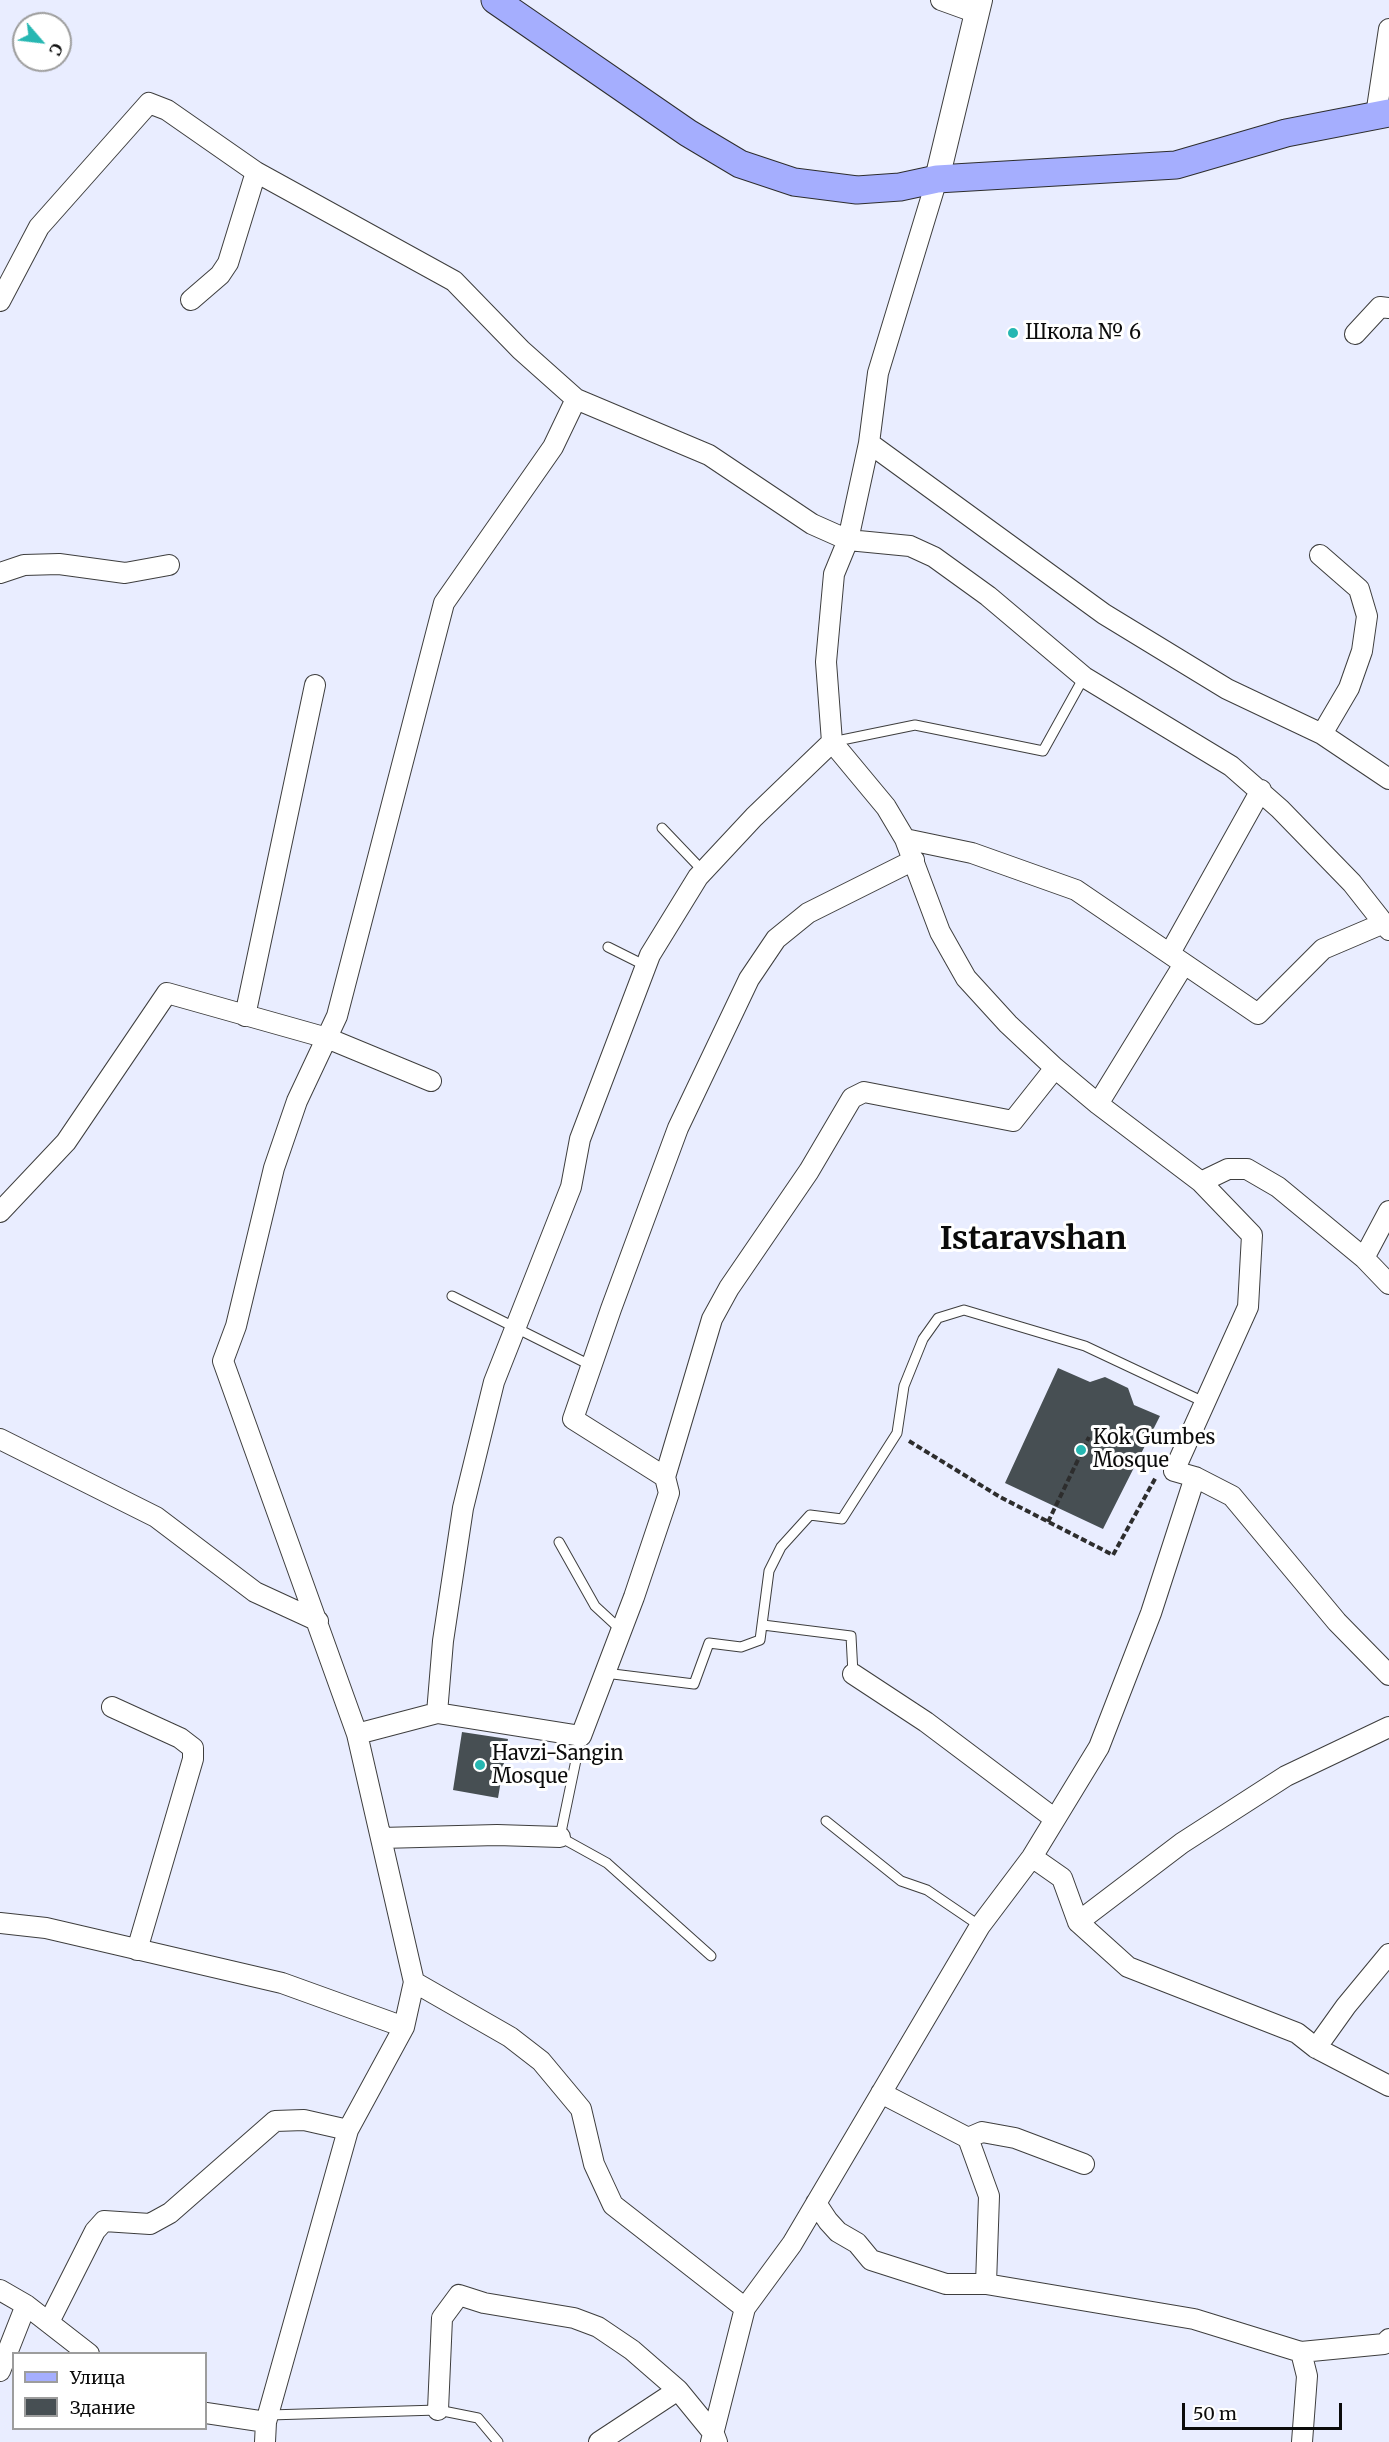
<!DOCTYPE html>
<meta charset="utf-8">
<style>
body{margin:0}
#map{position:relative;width:1389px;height:2442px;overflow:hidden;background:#e9edff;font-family:Merriweather,serif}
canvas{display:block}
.legend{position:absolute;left:12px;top:2352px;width:195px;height:78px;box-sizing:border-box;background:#fff;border:2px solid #9d9d9d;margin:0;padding:8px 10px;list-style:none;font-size:18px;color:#0b0b0b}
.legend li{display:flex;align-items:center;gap:12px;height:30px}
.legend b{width:30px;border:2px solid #9d9d9d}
.north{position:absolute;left:12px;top:12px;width:60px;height:60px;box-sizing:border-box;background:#fff;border:2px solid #9d9d9d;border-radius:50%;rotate:118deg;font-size:16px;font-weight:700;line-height:24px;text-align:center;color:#0b0b0b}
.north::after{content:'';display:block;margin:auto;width:21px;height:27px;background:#26b7b2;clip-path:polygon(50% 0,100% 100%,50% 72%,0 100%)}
.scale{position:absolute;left:1182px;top:2403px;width:160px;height:27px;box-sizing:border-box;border:3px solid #0b0b0b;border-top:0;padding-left:8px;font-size:18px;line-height:21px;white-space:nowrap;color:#0b0b0b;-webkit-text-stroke:4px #fff;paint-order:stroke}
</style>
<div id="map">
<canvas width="1389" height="2442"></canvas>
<ul class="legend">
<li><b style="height:8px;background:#a5aefe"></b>Улица</li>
<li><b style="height:16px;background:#474f53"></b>Здание</li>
</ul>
<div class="north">С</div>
<div class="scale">50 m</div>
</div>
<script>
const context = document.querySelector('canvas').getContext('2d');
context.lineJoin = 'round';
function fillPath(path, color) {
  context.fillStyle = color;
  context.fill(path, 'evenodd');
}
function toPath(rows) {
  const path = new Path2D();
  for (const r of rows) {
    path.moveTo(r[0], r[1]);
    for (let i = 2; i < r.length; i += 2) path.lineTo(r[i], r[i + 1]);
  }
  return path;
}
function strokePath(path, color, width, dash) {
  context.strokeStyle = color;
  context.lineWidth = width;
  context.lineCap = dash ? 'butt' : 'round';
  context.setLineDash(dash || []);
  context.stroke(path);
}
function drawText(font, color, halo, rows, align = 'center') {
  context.font = font + ' Merriweather,serif';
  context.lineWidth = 6;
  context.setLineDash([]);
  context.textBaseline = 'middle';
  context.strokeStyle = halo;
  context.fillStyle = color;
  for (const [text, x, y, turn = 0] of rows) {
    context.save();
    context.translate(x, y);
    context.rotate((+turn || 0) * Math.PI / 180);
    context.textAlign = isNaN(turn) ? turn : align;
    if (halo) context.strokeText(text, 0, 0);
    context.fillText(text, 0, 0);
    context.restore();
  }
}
fillPath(toPath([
 [1058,1368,1090,1382,1105,1377,1128,1388,1134,1405,1160,1416,1103,1529,1005,1483],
 [462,1732,508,1739,498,1798,453,1790]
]), '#474f53');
const service = toPath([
 [832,742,915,725,1043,751,1084,677],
 [662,828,703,871],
 [608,947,646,966],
 [452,1296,592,1366],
 [559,1542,595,1606,621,1630],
 [763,1625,851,1636,853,1674],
 [605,1673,694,1684,709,1643,741,1647,760,1640,769,1571,781,1547,810,1515,842,1519,897,1433,904,1386,923,1339,938,1318,964,1310,1085,1346,1204,1402],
 [581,1736,560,1837,607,1863,711,1956],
 [826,1821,901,1881,927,1890,980,1926],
 [269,2415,438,2410,478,2418,498,2442]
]);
const minor = toPath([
 [941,0,977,13],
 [1376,115,1389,29],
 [937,179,878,373,869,443,848,540,834,574,826,662,832,742,886,807,905,839,940,932,966,978,1008,1024,1055,1068,1098,1104,1201,1182,1252,1235,1248,1307,1174,1471,1195,1477,1232,1496,1337,1622,1389,1675],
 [191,300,220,275,228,263,256,172],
 [0,301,39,227,149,103,167,110,256,172,454,281,521,350,576,399,709,455,812,524,848,540,910,546,934,557,988,596,1084,677,1231,766,1280,809,1352,883,1389,930],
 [1355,334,1380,307,1389,308],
 [869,443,1104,614,1227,689,1322,734,1389,779],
 [1320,555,1359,589,1367,616,1362,651,1349,688,1322,734],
 [0,573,24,565,59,564,125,573,169,565],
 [905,839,972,853,1076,890,1258,1014,1323,949,1384,923],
 [1170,953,1261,790],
 [245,1016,315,685],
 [1098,1104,1184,964],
 [1201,1182,1228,1169,1247,1169,1278,1187,1364,1258,1389,1284],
 [0,1212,66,1142,167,993,327,1038,431,1081],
 [1364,1258,1389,1211],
 [0,1439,156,1517,255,1592,318,1621],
 [665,1477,573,1419,611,1309,678,1128,749,979,776,939,808,913,914,860],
 [853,1674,926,1722,1055,1819],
 [112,1707,180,1738,193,1748,193,1759,137,1950],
 [437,1713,443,1641,463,1508,494,1382,571,1187,580,1139,650,955,698,877,754,817,832,742],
 [357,1734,437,1713,581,1736,634,1597,669,1493,665,1477,712,1319,729,1288,809,1171,852,1098,864,1092,1013,1121,1055,1068],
 [381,1838,497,1835,560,1837],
 [1032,1857,1062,1878,1078,1922,1128,1967,1297,2033,1316,2048,1389,2086],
 [1078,1922,1182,1843,1286,1776,1389,1727],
 [0,1923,46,1928,282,1983,404,2027],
 [414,1982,510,2037,541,2061,581,2109,594,2164,613,2205,745,2308],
 [1316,2048,1346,2006,1389,1954],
 [881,2093,968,2138,989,2196,986,2284,1194,2319,1301,2352,1384,2344,1389,2339],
 [968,2138,982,2132,1015,2138,1084,2164],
 [816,2203,828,2221,838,2232,857,2243,871,2260,946,2284,986,2284],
 [0,2290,26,2305,89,2354],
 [49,2322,95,2231,104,2221,150,2224,170,2213,275,2121,304,2120,348,2130],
 [1301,2352,1307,2376,1302,2442],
 [0,2371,26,2305],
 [438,2410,442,2318,459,2295,484,2303,574,2318,598,2327,632,2350,678,2390],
 [206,2413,266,2422],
 [265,2442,266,2422,348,2130,404,2027,414,1982,357,1734,223,1361,236,1326,274,1168,297,1101,337,1016,444,603,553,447,576,399],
 [599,2442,678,2390,714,2434,717,2442],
 [711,2442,745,2308,792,2244,980,1926,1032,1857,1099,1747,1151,1613,1195,1477]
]);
const tertiary = toPath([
 [937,179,980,0]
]);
const secondary = toPath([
 [495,0,688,133,740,164,794,182,857,190,900,187,937,179,1176,165,1286,133,1389,113]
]);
strokePath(service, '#3e3e3e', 11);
strokePath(minor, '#3e3e3e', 22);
strokePath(tertiary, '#3e3e3e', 26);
strokePath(secondary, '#2d2d2d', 29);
strokePath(toPath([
 [909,1441,1000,1497,1113,1555,1156,1477],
 [1048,1522,1089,1437]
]), '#2d2d2d', 4, [6, 3]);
strokePath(service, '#fff', 9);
strokePath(minor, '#fff', 20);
strokePath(tertiary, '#fff', 24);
strokePath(secondary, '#a5aefe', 27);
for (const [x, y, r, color] of [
 [1013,333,6,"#26b7b2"],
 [1081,1450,6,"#26b7b2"],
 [480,1765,6,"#26b7b2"]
]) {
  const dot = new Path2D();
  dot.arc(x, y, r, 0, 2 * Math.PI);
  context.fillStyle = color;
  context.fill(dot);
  strokePath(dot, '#fff', 2);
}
drawText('20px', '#0b0b0b', '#fff', [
 ["Школа № 6",1025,333],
 ["Kok Gumbes",1093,1438],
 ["Mosque",1093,1461],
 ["Havzi-Sangin",492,1754],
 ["Mosque",492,1777]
], 'left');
drawText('bold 32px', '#0b0b0b', '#fff', [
 ["Istaravshan",1033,1240]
]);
</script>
